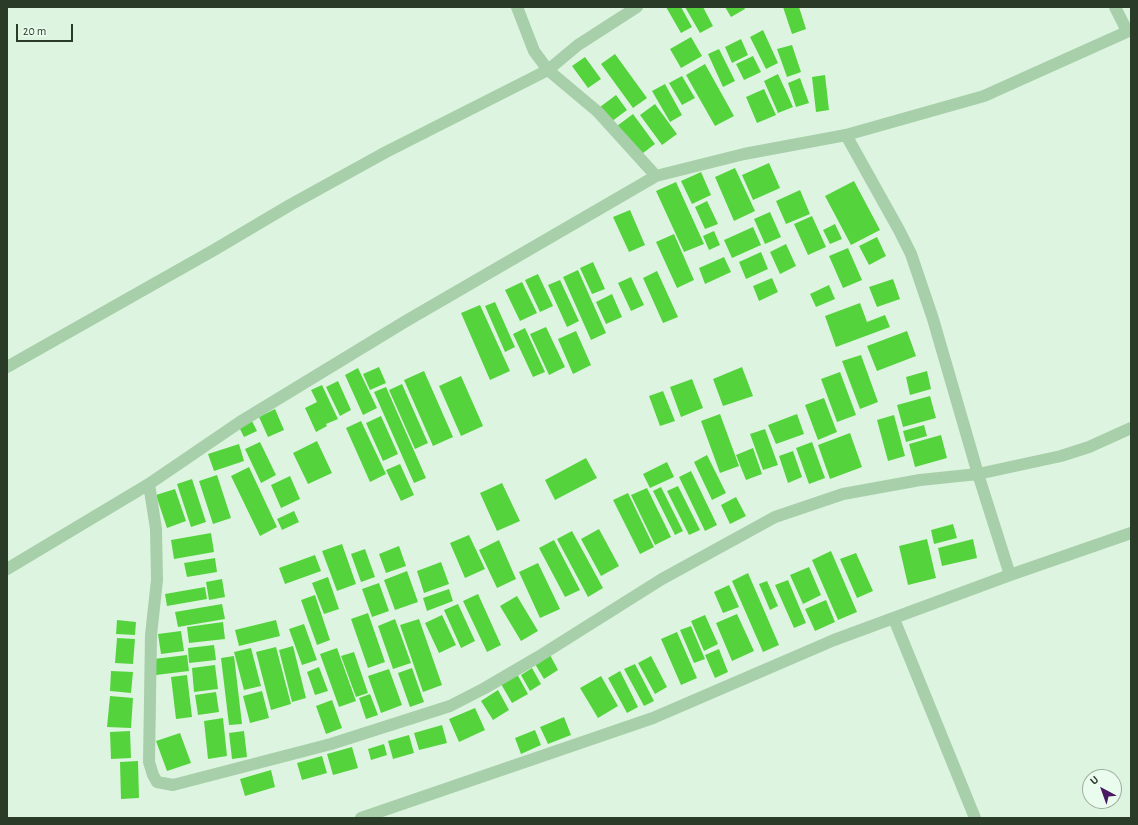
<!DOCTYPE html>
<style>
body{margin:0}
#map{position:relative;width:1138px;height:825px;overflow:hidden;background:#ddf5e0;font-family:"Alegreya Sans",sans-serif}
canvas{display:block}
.frame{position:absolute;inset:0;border:8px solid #2a3b28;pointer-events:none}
.north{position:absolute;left:1082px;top:769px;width:40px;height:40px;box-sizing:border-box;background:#eafced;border:1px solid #9daf9e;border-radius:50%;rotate:319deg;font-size:11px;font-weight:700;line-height:16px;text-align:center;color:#2a3b28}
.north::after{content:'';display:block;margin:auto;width:14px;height:18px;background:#491961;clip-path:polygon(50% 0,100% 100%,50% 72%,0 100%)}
.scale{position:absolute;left:16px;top:24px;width:57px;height:18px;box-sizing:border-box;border:2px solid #2a3b28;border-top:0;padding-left:5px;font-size:12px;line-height:14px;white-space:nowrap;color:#2a3b28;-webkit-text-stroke:3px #eafced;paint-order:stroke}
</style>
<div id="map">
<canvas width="1138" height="825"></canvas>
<div class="frame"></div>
<div class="north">U</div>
<div class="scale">20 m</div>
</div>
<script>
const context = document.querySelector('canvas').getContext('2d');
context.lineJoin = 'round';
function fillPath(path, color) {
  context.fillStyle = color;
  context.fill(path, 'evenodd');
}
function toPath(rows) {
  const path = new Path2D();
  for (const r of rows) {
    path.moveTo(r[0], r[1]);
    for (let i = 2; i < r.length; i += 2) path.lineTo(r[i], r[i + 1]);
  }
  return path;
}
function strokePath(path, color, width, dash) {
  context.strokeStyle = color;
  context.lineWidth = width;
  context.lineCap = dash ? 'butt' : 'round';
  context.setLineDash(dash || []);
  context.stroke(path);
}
fillPath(toPath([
 [666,7,681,7,692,27,681,33],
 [685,7,703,7,713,26,700,33],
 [725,7,744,7,745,9,731,17],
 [783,7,799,7,806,29,792,34],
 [763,30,778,63,766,69,750,37],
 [691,37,702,56,681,68,670,49],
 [741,39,748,55,732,63,725,47],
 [792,45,801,72,787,77,777,49],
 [719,49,735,81,723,87,708,54],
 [615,54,647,98,633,108,601,64],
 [753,56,761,72,744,80,736,64],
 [585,57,601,79,588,88,572,66],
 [705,64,734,116,715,126,686,75],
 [778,74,793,107,778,113,764,81],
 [825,75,829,110,816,112,812,77],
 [682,76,695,98,682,105,669,83],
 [800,78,809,103,796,107,788,83],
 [665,84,682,115,670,122,652,91],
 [764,89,776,115,757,123,746,97],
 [616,95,627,110,611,122,600,107],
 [655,104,677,134,662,145,640,115],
 [633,114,655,144,639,156,617,126],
 [769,163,780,188,753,200,742,175],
 [735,168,755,211,734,221,715,177],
 [701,172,711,195,692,204,681,181],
 [854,181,880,230,851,245,825,196],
 [676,182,704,244,684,252,656,191],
 [800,190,810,214,786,224,776,201],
 [707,201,718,224,705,229,695,207],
 [630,210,645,245,629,252,613,217],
 [770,212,781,237,765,244,754,219],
 [812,216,826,247,808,255,794,224],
 [835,224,842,239,830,244,823,230],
 [753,227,761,245,732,258,724,240],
 [714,231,720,245,709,250,703,236],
 [674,234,694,280,677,288,656,242],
 [877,237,886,256,869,265,859,246],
 [786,244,796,266,780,274,770,252],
 [848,248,862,280,843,288,829,256],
 [761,252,768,269,746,279,739,262],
 [724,257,731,272,705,284,699,268],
 [593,262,605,289,592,294,580,268],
 [578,270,606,333,591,340,563,277],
 [657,271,678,317,663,323,643,278],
 [538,274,553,306,540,312,525,280],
 [631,277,644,305,631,311,618,283],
 [772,278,778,292,759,301,753,286],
 [893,279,900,299,877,307,869,287],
 [560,280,579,321,567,327,548,285],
 [522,282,537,313,520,321,505,290],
 [829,285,835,299,816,307,810,294],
 [612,294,622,317,606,324,596,302],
 [495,302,515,347,505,352,485,306],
 [860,303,867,322,885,315,890,327,836,347,825,316],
 [480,305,510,371,490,380,461,313],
 [546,327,565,367,549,375,530,334],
 [525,328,545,372,533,377,513,334],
 [576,331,591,365,573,374,558,339],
 [907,331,916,356,877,371,867,346],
 [861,355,878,402,860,409,842,361],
 [379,367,386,383,370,390,363,374],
 [742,367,753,396,723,406,713,379],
 [358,368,377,408,363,415,345,375],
 [424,371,453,437,433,446,404,380],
 [927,371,931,389,910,395,906,377],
 [840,372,856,415,837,422,821,379],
 [461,376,483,426,461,436,439,386],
 [692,379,703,408,681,417,670,387],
 [338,381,351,410,340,416,326,387],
 [402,384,428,443,415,449,389,390],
 [322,385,338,419,326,424,327,426,316,432,305,408,317,402,311,390],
 [386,387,426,478,414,483,374,392],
 [663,391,675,421,660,426,649,396],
 [930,396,936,418,903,427,897,405],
 [824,398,837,432,818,440,805,405],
 [275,409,284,430,268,437,259,417],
 [720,414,739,466,720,473,701,421],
 [797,414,804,434,776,444,768,425],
 [894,415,905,456,888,461,877,420],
 [381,416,398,454,383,461,366,423],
 [252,421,257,431,244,437,239,427],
 [361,421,386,474,370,482,346,428],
 [924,425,927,436,906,442,903,431],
 [765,429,778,465,763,470,750,434],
 [850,433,862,467,830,479,818,445],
 [941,435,947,458,915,467,909,444],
 [317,441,332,473,308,484,293,453],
 [260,442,276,475,261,483,245,449],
 [812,442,825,478,809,484,796,448],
 [239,444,244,461,214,471,208,454],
 [753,448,762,474,746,480,736,455],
 [793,451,802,477,788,483,779,456],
 [707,455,726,493,712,500,694,462],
 [586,458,597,478,555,500,545,480],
 [667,462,674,477,650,488,643,474],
 [400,464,414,495,401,501,386,470],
 [249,467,277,527,260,536,231,476],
 [691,471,717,525,705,531,679,477],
 [217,475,231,518,213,524,199,481],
 [290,476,300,499,281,508,271,485],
 [192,479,206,522,191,527,177,484],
 [502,483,520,521,497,531,480,493],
 [678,486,700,530,689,535,667,491],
 [661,487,683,531,675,535,653,491],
 [647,488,671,537,655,545,631,495],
 [175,489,186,521,167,528,156,495],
 [628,493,654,547,640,554,613,500],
 [736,497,746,516,730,524,721,505],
 [294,511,299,522,282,530,277,519],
 [953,524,957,538,934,544,931,530],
 [599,529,619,566,601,576,581,539],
 [572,531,603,588,588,597,557,539],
 [211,533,214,552,174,559,171,540],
 [469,535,485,569,465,578,450,543],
 [927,539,936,578,908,585,899,546],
 [973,539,977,558,942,566,938,548],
 [499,540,516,579,497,588,479,550],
 [554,540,580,590,565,597,539,548],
 [342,544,356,584,337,591,322,551],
 [399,546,406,566,386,573,379,554],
 [365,549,375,577,361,582,351,554],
 [831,551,857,612,838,620,812,560],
 [856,553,873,591,857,598,840,559],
 [315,555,321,571,285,584,279,568],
 [215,558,217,572,187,577,184,563],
 [441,562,449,584,424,593,417,571],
 [538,563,560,609,540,618,519,572],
 [809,567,821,595,803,604,790,575],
 [407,571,418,602,395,610,384,580],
 [748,573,779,645,763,652,732,581],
 [328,577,339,609,324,614,312,583],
 [222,579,225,597,209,600,206,582],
 [788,580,806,623,794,628,775,585],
 [767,581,778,606,770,610,759,584],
 [379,583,389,611,372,617,362,589],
 [729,585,739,607,723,613,714,592],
 [205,587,207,599,167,606,165,594],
 [449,589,453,601,427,611,423,598],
 [478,594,501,645,487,652,463,601],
 [315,595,330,640,317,645,301,600],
 [517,596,538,631,521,641,500,606],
 [826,600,835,622,815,631,805,609],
 [222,604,225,619,178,627,175,612],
 [458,604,475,641,461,648,444,610],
 [368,613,385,662,368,668,351,619],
 [737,614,754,651,732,661,716,623],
 [442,615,456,645,439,653,425,623],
 [705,615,718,644,704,651,691,621],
 [395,619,411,663,393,669,378,626],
 [419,619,442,685,423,692,400,625],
 [117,620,136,622,135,635,116,634],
 [276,620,280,636,239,646,235,630],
 [223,622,225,639,189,643,187,627],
 [304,624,317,660,302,665,289,629],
 [691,626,705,659,694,663,680,630],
 [181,631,184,651,161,654,158,634],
 [677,632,697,678,681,685,661,639],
 [117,638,135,639,133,664,115,663],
 [214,645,216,660,189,663,188,648],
 [293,646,306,698,292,702,279,650],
 [276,647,291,704,271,710,256,652],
 [251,648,261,686,244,690,234,652],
 [337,648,356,701,339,707,320,654],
 [719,649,728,672,715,678,705,655],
 [354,652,368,693,356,697,341,656],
 [187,655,189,671,156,675,154,659],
 [550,655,558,670,544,679,535,664],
 [234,656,242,724,229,725,221,658],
 [651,656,667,687,655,694,638,663],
 [635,664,654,701,644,706,624,669],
 [215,665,218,689,194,692,192,668],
 [319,667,328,691,315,695,307,672],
 [412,668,424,702,410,707,398,673],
 [532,668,541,684,530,691,521,675],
 [389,669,402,705,381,713,368,676],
 [111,671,133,672,131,693,110,691],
 [620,671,638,707,627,713,608,678],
 [517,674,528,694,512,703,501,684],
 [187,675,192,717,176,719,171,677],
 [601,676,618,706,598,718,580,688],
 [498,690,509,710,493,720,481,701],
 [262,691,269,718,250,723,243,696],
 [216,692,219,712,198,715,195,695],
 [370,694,378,715,366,719,359,698],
 [110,696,133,698,131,728,107,727],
 [332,700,342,728,326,734,316,706],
 [475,708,485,730,459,742,449,719],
 [564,717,571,735,548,744,540,727],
 [223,718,227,756,208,759,204,721],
 [442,725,447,743,419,750,414,733],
 [535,730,541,745,521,754,515,738],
 [130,731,131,758,111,759,110,732],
 [244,731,247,757,232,759,229,733],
 [180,733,191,763,167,771,156,741],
 [409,735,414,753,393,759,388,741],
 [384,744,387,755,371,760,368,749],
 [352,747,358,768,333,775,327,754],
 [322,756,327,773,302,780,297,763],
 [138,761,139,798,121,799,120,762],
 [271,770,275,787,245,796,240,779]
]), '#55d33d');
strokePath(toPath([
 [517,7,534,51,548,70,598,112,656,176],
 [1115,7,1127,31],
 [846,135,899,230,911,254,933,319,978,474,1010,575],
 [7,367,214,250,290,205,386,152,548,70,578,45,637,7],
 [149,484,156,529,157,580,151,635,149,762,153,775,157,782,173,785,331,744,450,706,485,688,538,657,662,579,775,517,843,494,920,480,978,474,1061,456,1089,447,1131,428],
 [7,569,149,484,240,422,406,321,656,176,744,154,846,135,984,96,1131,30],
 [894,619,975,818],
 [361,818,653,718,834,640,1010,575,1131,533]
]), '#a7cfa9', 12);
</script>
